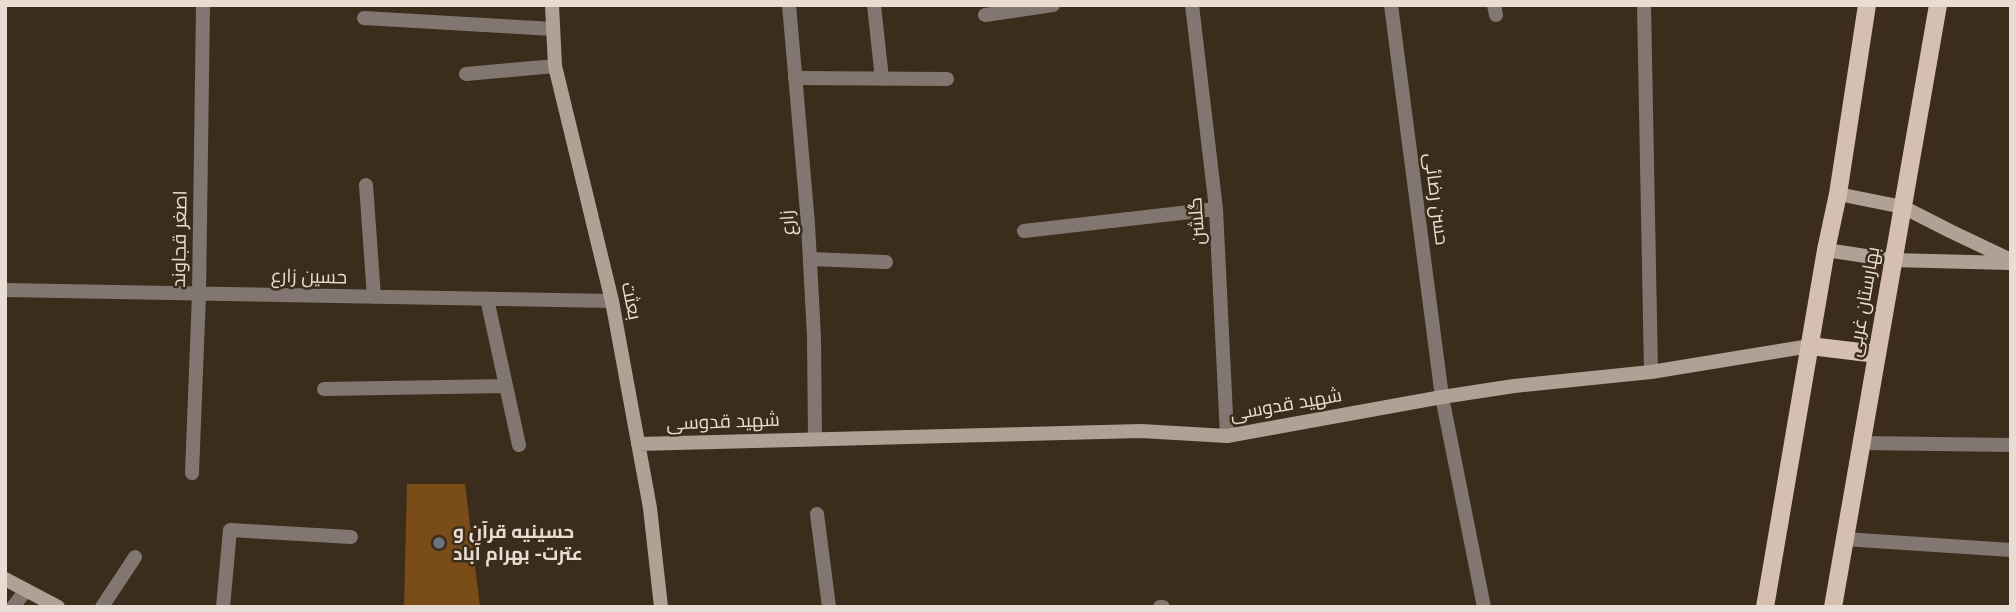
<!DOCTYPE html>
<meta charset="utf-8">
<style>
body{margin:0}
#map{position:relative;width:2016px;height:612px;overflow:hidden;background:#3c2c1b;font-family:Raleway,sans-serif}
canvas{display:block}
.frame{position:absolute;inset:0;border:7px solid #e9ddd3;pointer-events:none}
</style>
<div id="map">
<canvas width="2016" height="612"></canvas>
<div class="frame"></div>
</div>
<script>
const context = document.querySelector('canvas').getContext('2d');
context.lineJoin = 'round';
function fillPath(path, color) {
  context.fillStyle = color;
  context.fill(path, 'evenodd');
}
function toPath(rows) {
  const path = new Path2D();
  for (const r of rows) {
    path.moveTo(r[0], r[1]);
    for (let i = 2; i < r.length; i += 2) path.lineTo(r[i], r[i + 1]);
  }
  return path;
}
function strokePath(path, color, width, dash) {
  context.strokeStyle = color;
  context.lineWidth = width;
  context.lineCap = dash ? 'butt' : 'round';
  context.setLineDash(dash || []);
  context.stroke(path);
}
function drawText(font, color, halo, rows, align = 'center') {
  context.font = font + ' Raleway,Cairo,sans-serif';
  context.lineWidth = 5;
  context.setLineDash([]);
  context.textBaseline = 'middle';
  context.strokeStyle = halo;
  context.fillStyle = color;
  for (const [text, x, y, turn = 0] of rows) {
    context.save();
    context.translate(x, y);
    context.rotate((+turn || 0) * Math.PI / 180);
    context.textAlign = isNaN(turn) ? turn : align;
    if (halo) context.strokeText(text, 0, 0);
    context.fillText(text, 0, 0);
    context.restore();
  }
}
fillPath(toPath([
 [407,484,465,484,480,607,404,607]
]), '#7a4d18');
strokePath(toPath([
 [874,5,882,79],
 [1494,5,1496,15],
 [795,78,947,79]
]), '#827770', 14);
strokePath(toPath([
 [789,5,808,224,814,337,815,439],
 [1192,5,1216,209,1227,436],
 [1391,5,1442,397,1484,607],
 [1644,5,1651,372],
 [985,15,1053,5],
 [364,18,553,29],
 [466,74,555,66],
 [366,185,374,297],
 [1024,231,1216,209],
 [810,259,886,262],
 [5,290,612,301],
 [487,299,519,445],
 [324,389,506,386],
 [1861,443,2011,445],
 [192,473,199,294,203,5],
 [817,514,829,607],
 [1844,539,2011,550],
 [13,607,26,590],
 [102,607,135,557],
 [223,607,230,530,351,537],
 [1160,607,1163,607]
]), '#827770', 14);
strokePath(toPath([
 [552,5,555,66,612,301,650,508,661,607],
 [1838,194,1903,207,1950,231,2011,260],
 [1826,250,1892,260,2009,263],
 [638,444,1141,431,1227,436,1442,397,1514,386,1651,372,1810,346],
 [5,579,58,607]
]), '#b1a095', 14);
strokePath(toPath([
 [1810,346,1877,354],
 [1765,607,1826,250,1838,194,1867,5],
 [1833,607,1938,5]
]), '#d5bfb1', 18);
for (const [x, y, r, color] of [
 [439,543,7,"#6b7280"]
]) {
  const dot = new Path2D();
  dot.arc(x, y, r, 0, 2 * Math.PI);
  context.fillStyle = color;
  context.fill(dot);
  strokePath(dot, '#3c2c1b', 2.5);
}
drawText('19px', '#e9ddd3', '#3c2c1b', [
 ["حسن رضائی",1436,199,83],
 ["گلشن",1197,221,-94],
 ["زارع",788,223,-94],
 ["اصغر قجاوند",180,239,-89],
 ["حسین زارع",309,277,1],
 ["بعثت",631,301,78],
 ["بهارستان غربی",1864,302,-80],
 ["شهید قدوسی",1286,405,-10],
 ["شهید قدوسی",723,422,-2]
]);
drawText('bold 19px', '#e9ddd3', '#3c2c1b', [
 ["حسینیه قرآن و",453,532],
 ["عترت- بهرام آباد",453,554]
], 'left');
</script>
